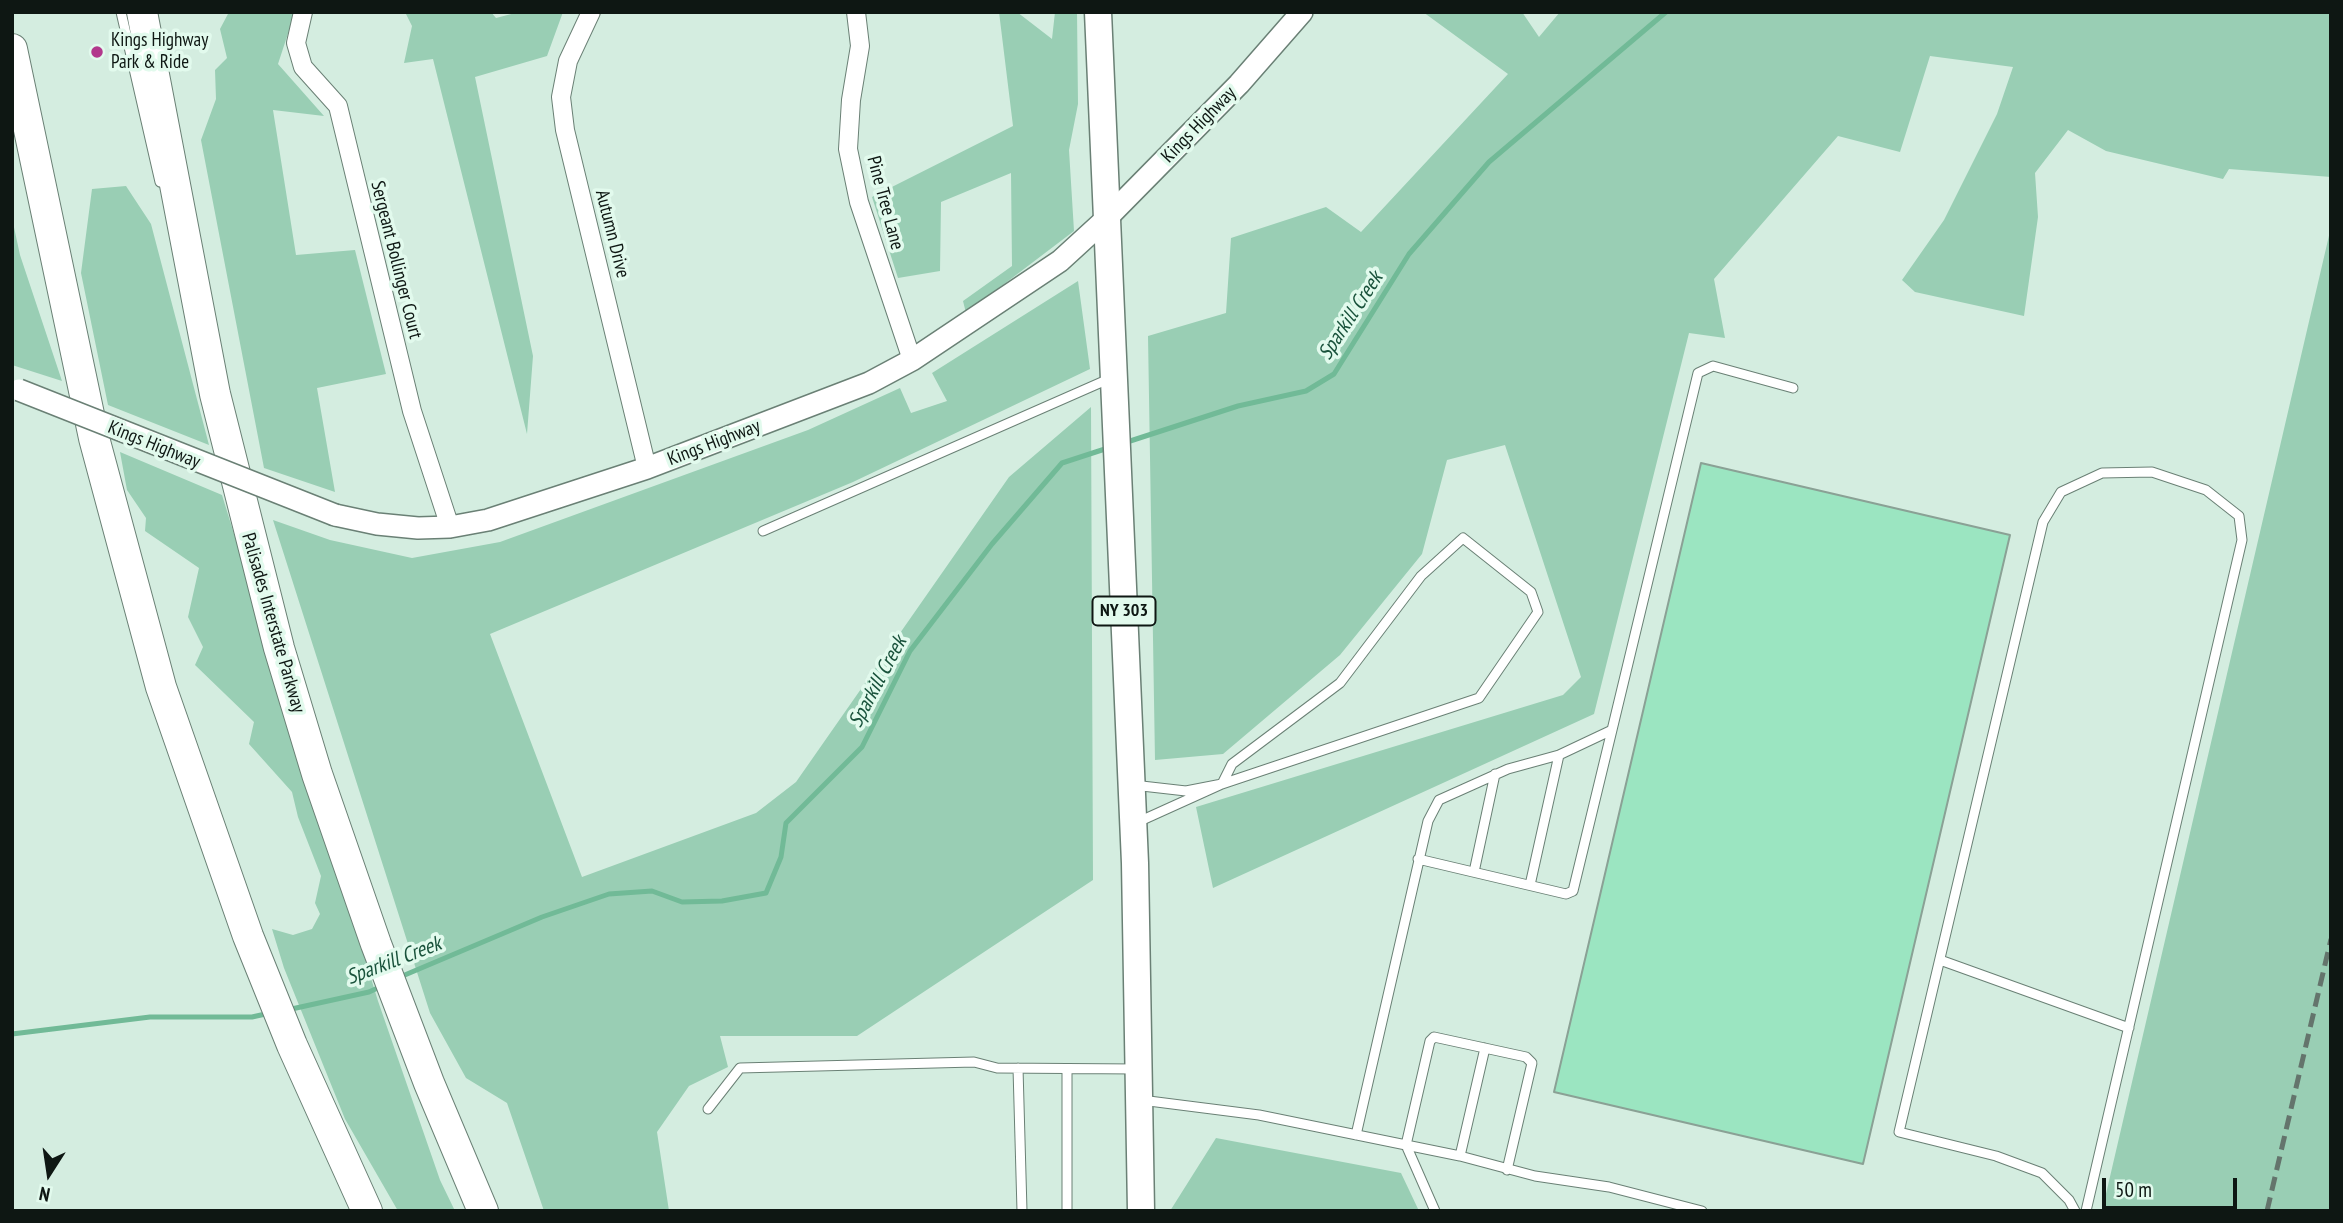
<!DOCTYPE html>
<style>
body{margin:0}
#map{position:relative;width:2343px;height:1223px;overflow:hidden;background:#d4ede0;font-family:"PT Sans Narrow",sans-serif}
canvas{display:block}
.frame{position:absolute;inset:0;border:14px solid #0e1713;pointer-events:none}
.north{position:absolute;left:14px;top:1139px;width:70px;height:70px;-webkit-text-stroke:5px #e2faed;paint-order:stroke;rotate:192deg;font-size:19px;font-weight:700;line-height:28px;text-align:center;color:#0e1713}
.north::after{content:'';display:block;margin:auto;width:24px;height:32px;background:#0e1713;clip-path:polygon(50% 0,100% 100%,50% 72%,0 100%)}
.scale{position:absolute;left:2102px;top:1178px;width:135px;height:32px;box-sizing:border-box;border:4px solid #0e1713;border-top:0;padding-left:9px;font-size:21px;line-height:24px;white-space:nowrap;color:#0e1713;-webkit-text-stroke:5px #e2faed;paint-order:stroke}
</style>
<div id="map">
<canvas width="2343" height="1223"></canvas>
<div class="frame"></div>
<div class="north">N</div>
<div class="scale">50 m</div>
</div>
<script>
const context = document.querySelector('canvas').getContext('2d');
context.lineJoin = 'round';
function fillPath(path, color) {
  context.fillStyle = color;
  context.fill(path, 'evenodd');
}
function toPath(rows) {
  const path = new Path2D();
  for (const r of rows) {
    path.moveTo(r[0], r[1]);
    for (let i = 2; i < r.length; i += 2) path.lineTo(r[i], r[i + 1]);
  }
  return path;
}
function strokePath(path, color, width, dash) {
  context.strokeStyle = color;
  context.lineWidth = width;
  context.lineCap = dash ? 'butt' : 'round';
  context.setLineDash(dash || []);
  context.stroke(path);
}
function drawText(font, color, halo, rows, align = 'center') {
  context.font = font + ' "PT Sans Narrow",sans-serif';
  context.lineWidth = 7;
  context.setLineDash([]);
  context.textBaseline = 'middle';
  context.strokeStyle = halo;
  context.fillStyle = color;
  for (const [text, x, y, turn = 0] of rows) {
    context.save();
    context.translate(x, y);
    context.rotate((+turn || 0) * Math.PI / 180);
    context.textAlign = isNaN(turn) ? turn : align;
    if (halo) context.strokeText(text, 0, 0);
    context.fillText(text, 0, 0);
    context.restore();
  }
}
fillPath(toPath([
 [229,12,295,12,278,64,324,116,273,110,296,255,355,250,386,374,317,388,335,492,264,468,201,140,216,99,215,70,227,58,220,29],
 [405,12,491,12,496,18,519,12,563,12,547,56,475,77,533,356,527,434,433,59,404,63,412,26],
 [999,12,1017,12,1052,39,1055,12,1077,12,1078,104,1069,150,1074,231,966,313,963,301,1012,266,1011,173,941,202,940,271,898,278,872,197,1013,126],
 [1423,12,1522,12,1539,37,1560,12,2331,12,2331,177,2229,169,2223,179,2106,151,2068,130,2035,173,2038,217,2024,316,1915,292,1902,280,1944,220,1997,114,2013,67,1930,56,1900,152,1838,136,1714,279,1725,338,1689,333,1594,714,1213,888,1196,807,1563,695,1581,677,1505,445,1447,460,1422,554,1340,655,1223,754,1155,760,1148,336,1226,313,1231,238,1326,207,1361,232,1508,74],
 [126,186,151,224,209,445,108,405,81,273,92,189],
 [12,218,20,255,62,381,12,365],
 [2331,227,2331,1211,2102,1211],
 [1078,281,1090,369,853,482,490,634,582,877,756,813,796,782,1009,477,1091,407,1093,880,857,1036,720,1036,728,1067,689,1086,657,1132,669,1211,544,1211,507,1103,466,1078,430,1013,273,520,330,540,412,558,500,542,808,430,900,388,911,413,947,401,932,373],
 [120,452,222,495,378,1001,440,1180,455,1211,398,1211,345,1119,284,968,272,929,293,935,312,929,320,914,315,903,321,876,298,817,292,792,249,744,254,722,195,665,203,647,188,617,199,568,145,531,146,518,127,490],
 [1216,1138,1401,1173,1419,1211,1170,1211]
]), '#99ceb4');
strokePath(toPath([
 [1124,443,1238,406,1306,391,1334,374,1409,254,1489,162,1666,12],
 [400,977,542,917,609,894,652,891,682,902,722,901,766,893,781,857,786,823,862,747,910,651,992,544,1062,463,1108,448],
 [287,1010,369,992,382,986],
 [12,1034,150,1017,252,1017,270,1013]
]), '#71ba97', 5);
const building = toPath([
 [1701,463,2010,535,1863,1164,1554,1092,1701,463]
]);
fillPath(building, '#9be5c1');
strokePath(building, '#8aa195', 2);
const service = toPath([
 [121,12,160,182],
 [763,531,1111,378],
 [1133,785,1186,791,1222,784,1479,698,1538,612,1531,592,1463,538,1421,576,1340,683,1232,764,1222,784,1138,822],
 [1418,859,1566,894,1573,891,1612,730],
 [1474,872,1495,774],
 [1530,885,1559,755],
 [1940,960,2129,1028],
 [1018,1068,1022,1211],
 [1141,1100,1259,1115,1460,1156,1535,1176,1609,1187,1702,1211],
 [708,1109,740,1068,974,1062,997,1068,1137,1069],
 [1356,1135,1428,821,1439,800,1508,769,1559,755,1612,730,1698,373,1713,366,1793,388],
 [1460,1156,1485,1048],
 [1067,1211,1067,1069],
 [1435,1211,1406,1145,1430,1041,1434,1037,1526,1057,1532,1063,1507,1170],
 [2075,1211,2069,1200,2042,1173,1996,1156,1899,1132,2043,522,2061,492,2102,473,2152,472,2206,490,2239,516,2242,540,2086,1211]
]);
const minor = toPath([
 [303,12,296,43,303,67,338,106,412,411,450,527],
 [591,12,568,61,561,97,565,130,647,468],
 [856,12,860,46,851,100,848,149,859,202,912,360]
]);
const tertiary = toPath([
 [335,515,377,524,418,528,450,527,488,520,647,468,869,383,912,360,1060,261,1107,218,1239,84,1302,12]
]);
const primary = toPath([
 [1098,12,1135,863,1141,1211]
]);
const motorway = toPath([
 [142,12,215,394,279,648,317,774,376,944,429,1083,483,1211],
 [12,49,94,438,161,687,248,936,292,1045,367,1211]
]);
strokePath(service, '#6a8075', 11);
strokePath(minor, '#6a8075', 20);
strokePath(tertiary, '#6a8075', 24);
strokePath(primary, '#6a8075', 29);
strokePath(motorway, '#6a8075', 32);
strokePath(service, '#fff', 9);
strokePath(minor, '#fff', 18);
strokePath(tertiary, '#fff', 21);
strokePath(primary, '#fff', 26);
strokePath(motorway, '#fff', 30);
strokePath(toPath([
 [2267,1211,2331,939]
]), '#64746c', 5, [14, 7]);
const tertiaryBridge = toPath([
 [19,390,335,515]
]);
strokePath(tertiaryBridge, '#6a8075', 24, []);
strokePath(tertiaryBridge, '#fff', 21);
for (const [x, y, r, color] of [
 [97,52,7,"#b2388c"]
]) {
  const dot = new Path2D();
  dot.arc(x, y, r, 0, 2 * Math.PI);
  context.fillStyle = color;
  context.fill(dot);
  strokePath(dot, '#e2faed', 2.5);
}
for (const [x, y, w] of [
 [1124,611,63]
]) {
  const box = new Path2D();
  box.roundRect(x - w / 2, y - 14.5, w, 29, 5);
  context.fillStyle = '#e2faed';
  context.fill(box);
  strokePath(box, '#0e1713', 2);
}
drawText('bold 18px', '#0e1713', null, [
 ["NY 303",1124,611]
]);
drawText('19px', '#0e1713', '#e2faed', [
 ["Kings Highway",111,41],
 ["Park & Ride",111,63]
], 'left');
drawText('19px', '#0e1713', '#e2faed', [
 ["Kings Highway",1199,125,-46],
 ["Pine Tree Lane",885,203,75],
 ["Autumn Drive",612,234,76],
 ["Sergeant Bollinger Court",396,260,76],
 ["Kings Highway",714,443,-21],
 ["Kings Highway",154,445,22],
 ["Palisades Interstate Parkway",273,623,74]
]);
drawText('italic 21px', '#19523b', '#e2faed', [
 ["Sparkill Creek",1351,316,-57],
 ["Sparkill Creek",878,682,-62],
 ["Sparkill Creek",394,961,-21]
]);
</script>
